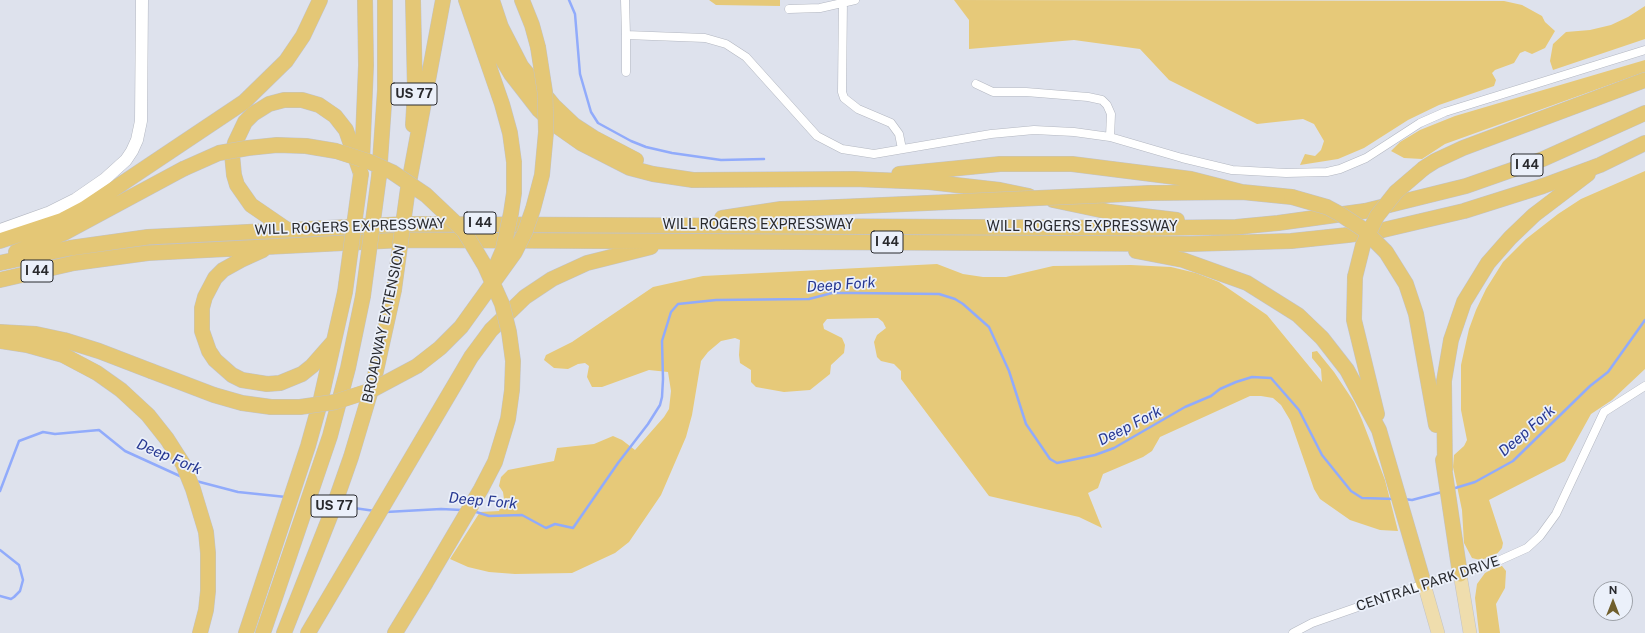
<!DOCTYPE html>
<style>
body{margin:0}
#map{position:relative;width:1645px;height:633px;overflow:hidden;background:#dee2ed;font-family:"Public Sans",sans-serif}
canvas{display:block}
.north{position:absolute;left:1593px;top:581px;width:40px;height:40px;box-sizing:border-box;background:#ebf0fa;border:1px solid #9da1a8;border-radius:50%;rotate:0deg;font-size:11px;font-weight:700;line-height:16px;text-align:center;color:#292a2e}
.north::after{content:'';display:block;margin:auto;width:14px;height:18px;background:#705f2d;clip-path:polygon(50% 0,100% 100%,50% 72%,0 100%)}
</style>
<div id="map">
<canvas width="1645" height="633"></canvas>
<div class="north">N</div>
</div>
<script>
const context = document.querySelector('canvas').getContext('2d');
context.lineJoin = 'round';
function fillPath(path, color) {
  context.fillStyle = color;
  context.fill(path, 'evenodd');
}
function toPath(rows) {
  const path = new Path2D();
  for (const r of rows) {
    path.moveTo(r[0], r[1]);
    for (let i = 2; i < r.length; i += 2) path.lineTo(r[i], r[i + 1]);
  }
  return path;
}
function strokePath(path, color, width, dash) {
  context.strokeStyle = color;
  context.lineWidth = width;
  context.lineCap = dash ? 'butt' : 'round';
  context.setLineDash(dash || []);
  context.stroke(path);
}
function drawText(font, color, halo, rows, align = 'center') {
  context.font = font + ' "Public Sans",sans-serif';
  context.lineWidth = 3.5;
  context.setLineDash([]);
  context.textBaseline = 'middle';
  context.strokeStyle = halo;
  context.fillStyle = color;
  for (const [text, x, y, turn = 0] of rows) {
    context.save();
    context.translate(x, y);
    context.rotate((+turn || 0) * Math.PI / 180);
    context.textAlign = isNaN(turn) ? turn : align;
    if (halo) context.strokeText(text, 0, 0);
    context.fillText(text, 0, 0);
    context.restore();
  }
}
fillPath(toPath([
 [709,0,780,0,780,6,716,5],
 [954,0,1504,1,1522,5,1542,16,1545,22,1555,31,1545,48,1532,54,1525,51,1520,53,1514,63,1495,70,1492,73,1496,80,1494,86,1439,105,1408,120,1364,148,1338,159,1300,165,1305,154,1315,156,1321,150,1324,141,1314,124,1303,119,1257,124,1169,80,1140,49,1074,40,969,49,969,20],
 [1645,6,1645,39,1553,70,1550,61,1553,44,1566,32,1590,30,1611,25,1628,17],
 [1645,60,1645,72,1445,144,1422,159,1404,158,1391,151,1400,142,1420,130,1455,116],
 [1645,171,1645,369,1612,400,1591,414,1565,461,1489,500,1503,543,1502,548,1496,555,1487,558,1480,560,1472,558,1464,543,1462,510,1453,467,1454,455,1464,446,1467,440,1461,410,1461,365,1469,329,1476,310,1486,289,1503,262,1526,239,1558,214,1581,199],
 [937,264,963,274,983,277,1006,277,1053,266,1131,265,1171,267,1196,273,1219,282,1267,315,1322,382,1321,369,1312,358,1312,352,1317,351,1334,372,1354,402,1362,420,1385,480,1398,531,1380,530,1350,520,1320,499,1314,489,1290,420,1281,405,1273,398,1261,396,1250,396,1160,437,1152,451,1143,457,1103,474,1098,488,1088,493,1102,528,1079,517,989,496,901,379,901,371,894,364,881,361,877,357,874,342,877,335,886,328,883,322,878,318,827,319,823,324,824,329,842,338,845,345,844,353,831,365,830,374,810,390,784,392,756,387,751,382,751,370,740,363,739,355,740,340,735,338,721,341,708,352,701,361,692,415,686,437,661,495,629,542,615,553,572,573,515,574,489,572,468,567,450,559,480,512,499,511,504,499,503,492,499,486,501,477,508,470,554,461,557,448,594,444,613,436,622,440,635,450,664,417,669,409,671,391,668,372,649,370,602,387,592,387,587,377,589,366,585,363,578,364,568,369,554,368,544,360,546,355,572,342,653,287,703,276],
 [1498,566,1502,566,1506,571,1505,588,1496,604,1500,633,1479,633,1475,598,1477,584,1485,573]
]), '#e6c979');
strokePath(toPath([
 [569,0,575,14,580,74,591,112,598,123,631,141,646,147,672,153,721,160,764,159],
 [196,481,238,492,286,497],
 [1452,489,1475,482,1513,461,1590,386,1608,372,1645,320],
 [0,491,19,441,43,432,55,434,99,430,125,451,182,477],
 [1404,499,1412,500,1442,492],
 [313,501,329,504],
 [340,506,375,511],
 [473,511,489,516,522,515,546,528,555,524,573,528,618,463,648,424,660,405,662,397,663,379,662,341,671,312,678,304,716,300,809,299,832,293,852,293,939,294,955,299,963,304,989,327,1009,371,1026,424,1050,459,1057,463,1095,455,1114,448,1185,407,1211,396,1220,389,1236,382,1252,377,1271,378,1299,410,1322,455,1351,491,1362,498,1395,499],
 [386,512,441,509,462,510],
 [0,550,19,565,23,580,20,591,14,597,11,599,0,596]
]), '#91abfb', 2.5);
const street = toPath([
 [625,0,626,35],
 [843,0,842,92,844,98,858,109,891,123,899,134,902,149],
 [789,9,820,8,855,0],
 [626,72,626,35,705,38,726,44,746,57,817,136,842,149,874,154,991,134,1034,130,1074,132,1110,137,1182,158,1232,170,1286,173,1327,172,1340,169,1366,158,1420,123,1445,112,1645,50],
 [976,84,993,92,1026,92,1088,97,1102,100,1107,105,1111,114,1110,137],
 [1293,633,1312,623,1424,584,1487,566,1527,548,1540,536,1556,514,1604,412,1645,386]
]);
const secondary = toPath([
 [0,230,48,213,76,199,105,179,126,160,132,151,137,140,141,121,142,0]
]);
const primary = toPath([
 [1460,574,1470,633],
 [1424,584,1438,633]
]);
const highway = toPath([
 [466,0,502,104,510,133,514,162],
 [478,0,501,57,511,74,539,110,554,124,581,143,630,168,653,174,693,180,854,179,929,182,1000,190,1029,196],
 [492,0,501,27,521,66,554,106,574,125,594,138,636,160],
 [522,0,532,25,538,47],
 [413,125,415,91,413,0],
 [362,163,366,65,365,0],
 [1424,168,1435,161,1463,148,1645,80],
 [899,174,1000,164,1072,164,1191,179,1242,192],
 [379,176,385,90,385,0],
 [408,188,443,0],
 [1150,193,1242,192,1292,197],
 [1053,200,1110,212,1177,220],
 [722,218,781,209,816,208],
 [286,229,251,205,237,185,234,175,232,154,235,143,245,122,253,114,269,104,284,100,302,100,319,105,335,116,346,130,361,174],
 [0,241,63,220,84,209,244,102,286,61,303,36,320,0],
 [263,250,241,260,223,270,215,278,205,297,202,308,202,331,209,351,215,360,232,375,242,380,267,384,280,383,302,374,312,366,334,341],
 [1136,251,1183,260,1247,283,1298,315,1322,338,1347,370,1379,430,1424,584],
 [16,252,66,232,183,169],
 [1386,252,1406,284,1416,314,1436,425],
 [0,263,70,248,148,237,407,224,1149,228,1236,227,1278,223,1365,211,1466,186,1543,159,1645,113],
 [1355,277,1354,320,1377,414],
 [0,280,74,263,148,253,403,240,1190,244,1291,241,1348,235,1383,230,1464,211,1543,186,1600,165,1645,143],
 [0,332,36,334,64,340,99,351,151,371],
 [0,341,27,345,63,355,97,373,121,390,148,415,167,439,183,464,193,489,206,532,208,553,208,591,206,610,200,633],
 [1443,460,1460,574],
 [1445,470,1444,381,1451,340,1464,302,1488,263,1510,238,1534,215,1588,174],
 [246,633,308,446,320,403,345,292],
 [263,633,330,436,348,368,363,296],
 [284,633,331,514,351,457,374,380,394,290],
 [308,633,471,357,491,330,525,297,552,279,587,263,651,247],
 [395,633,425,584]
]);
strokePath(street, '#b3b7c1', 9);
strokePath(secondary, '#b3b7c1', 13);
strokePath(primary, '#c3c3c4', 14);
strokePath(highway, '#c3c3c4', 16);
strokePath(street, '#fff', 8);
strokePath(secondary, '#fff', 12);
strokePath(primary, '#efddad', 13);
strokePath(highway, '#e4c776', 15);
const highwayBridge = toPath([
 [183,169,219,153,248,148,277,145,306,146,336,151,370,162,392,172,426,195,464,231,485,266,502,304,509,332,513,361,512,390,508,419,495,462,481,489,425,584],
 [1292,197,1327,207,1340,214,1363,229,1386,252],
 [816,208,1150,193],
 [494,271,503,250,511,213,514,193,514,162],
 [1355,277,1363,245,1377,216,1396,192,1424,168],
 [394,290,408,188],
 [345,292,361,174],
 [363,296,379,176],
 [151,371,214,395,242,403,271,407,300,407,335,402,372,390,417,366,440,348,461,327,515,252,525,232,533,209,542,175,546,132,545,92,538,47]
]);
strokePath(highwayBridge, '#c3c3c4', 16, []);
strokePath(highwayBridge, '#e4c776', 15);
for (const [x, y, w] of [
 [414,94,46],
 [1527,165,32],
 [480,223,32],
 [887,242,32],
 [37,271,32],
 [334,506,46]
]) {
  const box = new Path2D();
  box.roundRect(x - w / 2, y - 11, w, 22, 3);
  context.fillStyle = '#ebf0fa';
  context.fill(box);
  strokePath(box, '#292a2e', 1);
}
drawText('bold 13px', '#292a2e', null, [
 ["US 77",414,94],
 ["I 44",1527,165],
 ["I 44",480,223],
 ["I 44",887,242],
 ["I 44",37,271],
 ["US 77",334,506]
]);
drawText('14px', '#292a2e', '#ebf0fa', [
 ["WILL ROGERS EXPRESSWAY",758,225],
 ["WILL ROGERS EXPRESSWAY",350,227,-2],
 ["WILL ROGERS EXPRESSWAY",1082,227],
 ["BROADWAY EXTENSION",384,324,-78],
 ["CENTRAL PARK DRIVE",1428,584,-18]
]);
drawText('italic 15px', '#263791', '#ebf0fa', [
 ["Deep Fork",841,285,-4],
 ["Deep Fork",1130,426,-27],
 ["Deep Fork",1527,431,-41],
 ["Deep Fork",169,457,23],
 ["Deep Fork",483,501,5]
]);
</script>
